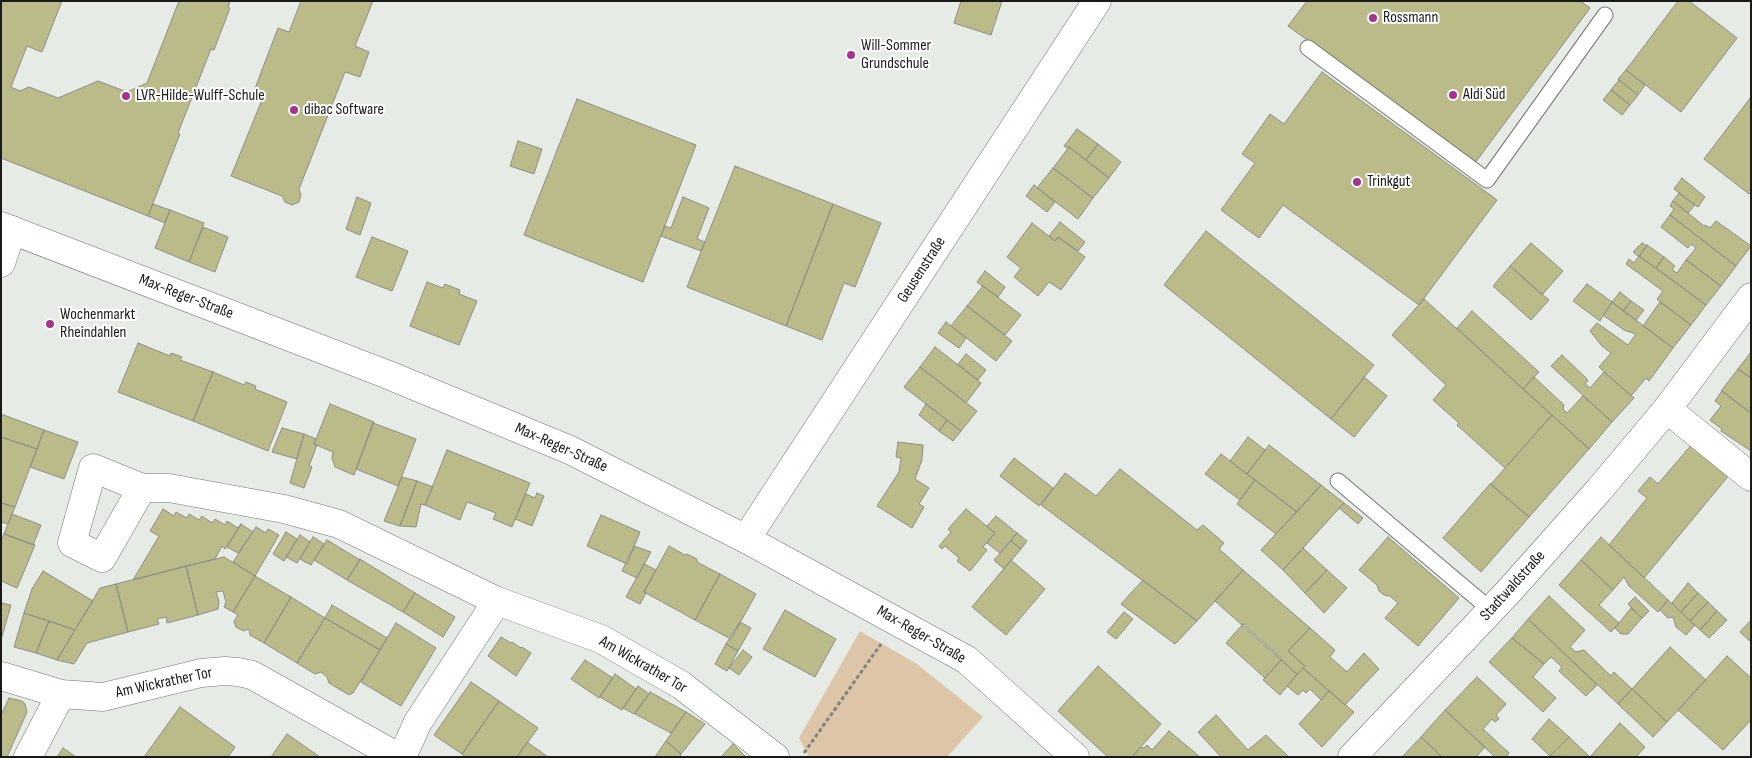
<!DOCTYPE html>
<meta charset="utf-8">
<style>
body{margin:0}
#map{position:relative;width:1752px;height:758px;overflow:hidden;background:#e6ebe6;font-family:"Sofia Sans Condensed",sans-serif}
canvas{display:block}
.frame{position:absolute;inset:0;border:2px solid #1a1b19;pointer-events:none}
</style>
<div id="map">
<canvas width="1752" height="758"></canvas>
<div class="frame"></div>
</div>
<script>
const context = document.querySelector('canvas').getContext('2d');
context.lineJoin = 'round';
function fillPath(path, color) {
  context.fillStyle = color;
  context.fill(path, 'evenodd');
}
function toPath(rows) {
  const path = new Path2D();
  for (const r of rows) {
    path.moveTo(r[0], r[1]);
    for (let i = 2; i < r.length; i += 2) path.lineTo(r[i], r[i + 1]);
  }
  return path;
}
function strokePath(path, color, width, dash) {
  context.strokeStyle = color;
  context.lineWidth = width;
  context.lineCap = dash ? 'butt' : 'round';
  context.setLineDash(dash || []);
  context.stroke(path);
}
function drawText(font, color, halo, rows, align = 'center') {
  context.font = font + ' "Sofia Sans Condensed",sans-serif';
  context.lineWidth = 4;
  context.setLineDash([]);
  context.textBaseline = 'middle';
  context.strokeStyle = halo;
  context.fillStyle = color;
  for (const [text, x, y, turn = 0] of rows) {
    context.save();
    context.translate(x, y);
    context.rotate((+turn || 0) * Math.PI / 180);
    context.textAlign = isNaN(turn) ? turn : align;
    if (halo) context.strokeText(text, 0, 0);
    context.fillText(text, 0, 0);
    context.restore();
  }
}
fillPath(toPath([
 [860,631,917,664,983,717,947,757,809,757,799,738]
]), '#dcc6a7');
const building = toPath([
 [1,1,62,1,42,52,27,46,11,87,20,91,29,87,58,98,98,81,127,92,147,83,179,1,230,1,228,7,230,8,214,50,211,49,178,133,180,134,148,216,1,158,1,1],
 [301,1,373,1,355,46,369,52,360,77,345,72,299,189,301,195,299,202,292,205,285,202,282,196,231,176,264,95,254,91,278,28,289,32,301,1],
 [961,1,1002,1,991,35,954,23,961,1],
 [1307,1,1580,1,1590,8,1475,163,1288,26,1307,1],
 [1678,1,1689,1,1737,38,1681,112,1626,70,1678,1],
 [1626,70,1645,85,1638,95,1618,79,1626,70],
 [1322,72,1497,200,1419,305,1283,205,1259,238,1221,210,1255,163,1242,154,1270,114,1284,124,1322,72],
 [1619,80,1638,95,1630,105,1611,90,1619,80],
 [1611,90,1630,105,1622,115,1603,100,1611,90],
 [1751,97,1751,192,1749,194,1704,159,1751,97],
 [577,99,696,145,643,282,524,235,577,99],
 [1077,129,1098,144,1086,160,1069,147,1067,148,1064,146,1077,129],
 [518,141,542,149,534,174,510,166,518,141],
 [1098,144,1121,162,1109,178,1086,160,1098,144],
 [1069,147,1109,178,1093,198,1053,168,1069,147],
 [735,166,833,204,786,326,687,287,735,166],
 [1053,168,1093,198,1078,219,1037,188,1053,168],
 [1682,178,1705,197,1698,207,1674,189,1682,178],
 [1034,185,1055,202,1047,212,1026,196,1034,185],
 [1679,193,1695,205,1688,213,1673,201,1679,193],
 [357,197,371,203,360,235,346,229,357,197],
 [683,197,709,208,697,239,705,242,701,251,661,236,665,226,671,228,683,197],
 [1673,201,1704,226,1705,225,1710,228,1716,221,1751,246,1736,266,1670,215,1674,209,1670,206,1673,201],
 [153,204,170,210,165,223,148,216,153,204],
 [833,204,881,223,855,287,844,283,822,340,786,326,833,204],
 [170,210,204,223,189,262,155,248,170,210],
 [1670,215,1736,266,1721,286,1686,260,1696,248,1691,244,1688,248,1661,227,1670,215],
 [1060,222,1085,242,1078,251,1058,237,1055,241,1049,236,1060,222],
 [1032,223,1055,241,1058,237,1085,257,1061,290,1049,282,1038,296,1014,277,1021,268,1007,257,1032,223],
 [203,227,228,237,215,272,189,262,203,227],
 [1206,231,1374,365,1331,419,1164,285,1206,231],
 [372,237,408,251,392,291,356,277,372,237],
 [1531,243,1563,271,1542,295,1510,266,1531,243],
 [1642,243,1647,246,1639,257,1633,252,1642,243],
 [1647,245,1664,257,1656,268,1639,256,1647,245],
 [1639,256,1706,305,1691,325,1657,299,1663,291,1626,264,1629,259,1634,263,1639,256],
 [1664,257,1675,266,1672,270,1677,273,1686,260,1721,286,1706,305,1656,268,1664,257],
 [1510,266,1549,300,1531,320,1493,286,1510,266],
 [985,271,1005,287,998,297,977,282,985,271],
 [427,282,443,288,445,284,460,290,459,294,477,301,459,345,410,326,427,282],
 [1587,284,1612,302,1600,321,1573,301,1587,284],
 [983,286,1021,315,1005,335,967,306,983,286],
 [1620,292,1631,301,1623,311,1612,302,1620,292],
 [1424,299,1552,415,1505,468,1457,425,1459,423,1433,400,1446,385,1392,335,1424,299],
 [1631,301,1644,310,1636,320,1623,311,1631,301],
 [1612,302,1673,348,1649,381,1646,378,1631,396,1599,367,1611,353,1602,346,1590,331,1597,323,1628,345,1636,334,1624,330,1603,315,1612,302],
 [1660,302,1691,325,1673,348,1643,326,1660,302],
 [967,306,1012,341,996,361,951,326,967,306],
 [1472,311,1539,372,1523,389,1457,328,1472,311],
 [946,322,966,338,959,348,938,333,946,322],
 [138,343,170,356,171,353,182,357,180,360,213,372,193,421,118,392,138,343],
 [935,347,981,383,966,403,920,367,935,347],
 [1751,352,1751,378,1738,369,1751,352],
 [966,354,986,370,978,380,958,364,966,354],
 [1562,355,1587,379,1588,381,1585,384,1590,388,1604,372,1634,398,1612,422,1551,366,1562,355],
 [920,367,977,411,961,431,904,387,920,367],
 [1738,369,1751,378,1751,413,1721,391,1738,369],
 [213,372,244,385,246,382,256,386,255,389,287,402,268,451,193,421,213,372],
 [1364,377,1387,396,1354,437,1331,419,1364,377],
 [1534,377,1564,405,1563,409,1567,413,1583,396,1612,422,1589,449,1523,389,1534,377],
 [1722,391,1751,413,1751,451,1721,431,1722,429,1710,420,1721,406,1715,401,1722,391],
 [330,404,374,422,354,475,335,467,332,458,333,452,314,444,330,404],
 [926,404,947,420,939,431,919,415,926,404],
 [1,414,44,430,37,449,1,437,1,414],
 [1552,415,1589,449,1529,517,1491,484,1552,415],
 [947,420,961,431,953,441,939,431,947,420],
 [373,423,416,439,398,486,356,469,373,423],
 [282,428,304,434,297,459,272,452,282,428],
 [44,430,78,442,64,479,30,467,44,430],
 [304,434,316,439,314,444,317,445,309,466,312,467,304,488,290,483,304,434],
 [1,437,37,449,15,507,1,503,1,437],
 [1248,437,1265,450,1247,474,1230,461,1248,437],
 [898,442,923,445,922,460,915,479,929,488,919,504,924,507,912,528,877,506,899,472,901,458,896,457,898,442],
 [1693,443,1730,474,1644,578,1609,545,1647,498,1638,491,1650,477,1658,484,1693,443],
 [1269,445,1321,485,1297,512,1247,474,1269,445],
 [447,450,530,483,512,527,493,519,496,513,467,502,460,520,425,505,447,450],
 [1221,454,1255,480,1240,500,1205,474,1221,454],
 [1014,458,1053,488,1039,506,1000,476,1014,458],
 [1120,469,1197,530,1203,525,1224,543,1219,549,1243,570,1197,621,1041,505,1065,473,1096,496,1120,469],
 [402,477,417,481,400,526,384,521,402,477],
 [1255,480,1297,512,1276,534,1237,504,1255,480],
 [417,481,433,487,425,505,421,504,416,527,400,526,417,481],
 [1490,484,1529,517,1481,572,1443,538,1490,484],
 [1321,485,1344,503,1283,570,1261,550,1321,485],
 [537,493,544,496,532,526,515,519,526,494,535,498,537,493],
 [1,503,15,507,8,524,1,522,1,503],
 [1344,503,1363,518,1358,524,1339,508,1344,503],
 [163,509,174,516,176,512,187,518,189,514,199,520,202,516,212,523,215,519,225,525,227,521,238,528,241,524,225,549,222,546,215,559,133,580,159,536,150,531,163,509],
 [966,509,995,533,983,547,987,550,970,571,957,561,959,558,945,546,942,549,939,546,951,532,948,529,966,509],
 [12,514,41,525,33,545,4,534,12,514],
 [601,515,640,532,627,564,587,546,601,515],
 [996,516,1017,533,1000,553,987,543,995,533,987,526,996,516],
 [241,524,253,532,238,553,227,547,241,524],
 [256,527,266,533,268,529,279,535,255,576,233,562,256,527],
 [286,532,297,539,284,561,273,554,286,532],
 [1017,533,1027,541,1021,549,1011,541,1017,533],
 [4,534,35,545,17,588,1,581,1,541,4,534],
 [300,535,310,542,297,563,286,557,300,535],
 [313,537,324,544,311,565,300,559,313,537],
 [1388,537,1459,598,1418,646,1385,618,1398,603,1390,596,1384,595,1379,591,1377,585,1359,570,1388,537],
 [1601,537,1668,600,1658,612,1629,586,1624,577,1613,590,1581,560,1601,537],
 [327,540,360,560,347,580,314,560,327,540],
 [1011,541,1021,549,1004,569,994,560,1011,541],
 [634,546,651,552,637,578,622,571,634,546],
 [669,546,685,555,687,554,697,559,697,562,720,574,695,620,644,592,669,546],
 [1303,548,1327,570,1305,593,1283,570,1303,548],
 [224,557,255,576,233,612,224,607,226,602,223,591,216,592,219,601,218,609,198,615,186,566,224,557],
 [360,559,415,593,403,612,347,580,360,559],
 [1011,560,1045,589,1006,635,972,607,1011,560],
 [1581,560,1613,590,1599,605,1619,623,1611,632,1559,585,1581,560],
 [644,564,656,570,644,592,646,593,640,604,626,597,644,564],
 [186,566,198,615,167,623,166,617,157,619,159,624,128,632,116,584,186,566],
 [1243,570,1310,628,1288,651,1305,666,1297,674,1215,601,1243,570],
 [1327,570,1347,588,1324,613,1305,593,1327,570],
 [43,571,93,601,75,630,24,613,32,589,43,571],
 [720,574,756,594,731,639,695,620,720,574],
 [255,576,291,597,264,643,250,635,249,629,243,631,236,627,234,621,238,615,233,612,255,576],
 [1143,580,1197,621,1175,644,1121,604,1143,580],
 [1688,583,1698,593,1681,612,1672,603,1688,583],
 [116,584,128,632,87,643,74,664,57,660,100,588,116,584],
 [415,593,455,617,443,637,403,612,415,593],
 [1698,593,1708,602,1690,621,1681,612,1698,593],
 [1549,596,1585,630,1570,647,1576,652,1584,650,1611,676,1614,672,1632,689,1618,704,1528,619,1549,596],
 [291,597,325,618,297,663,264,643,291,597],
 [1635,597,1649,611,1642,618,1628,604,1635,597],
 [1668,600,1695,625,1686,635,1676,627,1673,617,1668,618,1660,610,1668,600],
 [1708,602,1717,611,1700,630,1690,621,1708,602],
 [1,603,11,605,1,640,1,603],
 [332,605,387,638,380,650,325,618,332,605],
 [1631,608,1642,618,1628,634,1621,634,1615,628,1631,608],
 [785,610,836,639,815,677,763,649,785,610],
 [1717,611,1727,620,1709,638,1700,630,1717,611],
 [1124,612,1133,619,1116,639,1107,632,1124,612],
 [24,613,49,621,36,653,14,647,24,613],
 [325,618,380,650,353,693,349,695,329,683,327,677,321,672,315,674,297,663,325,618],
 [1528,619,1597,685,1586,696,1559,671,1562,667,1551,657,1544,664,1512,638,1528,619],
 [1751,620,1751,642,1740,632,1751,620],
 [49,621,75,630,57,660,36,653,49,621],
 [740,622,751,628,738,651,726,644,740,622],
 [396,623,436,648,401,706,361,682,396,623],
 [1243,624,1282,659,1265,678,1226,643,1243,624],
 [1310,628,1335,650,1330,657,1347,672,1364,653,1379,669,1345,705,1303,668,1305,666,1288,651,1310,628],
 [501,637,511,643,512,642,521,648,522,647,531,653,516,676,488,656,501,637],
 [1512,638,1544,664,1533,677,1556,698,1543,712,1489,662,1512,638],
 [726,644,738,651,727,671,715,664,726,644],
 [1670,647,1706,680,1667,722,1632,689,1670,647],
 [743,650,752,657,739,675,729,668,743,650],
 [1727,656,1751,678,1751,720,1723,750,1678,710,1727,656],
 [585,660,613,678,599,698,571,679,585,660],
 [1281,660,1297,674,1280,695,1263,680,1281,660],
 [1098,666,1161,724,1132,757,1108,757,1058,711,1098,666],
 [1303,668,1329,691,1321,700,1310,689,1306,693,1303,690,1298,695,1287,686,1303,668],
 [615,674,636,689,622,710,600,697,615,674],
 [1477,677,1506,704,1496,715,1499,719,1495,722,1492,719,1483,729,1509,753,1506,757,1495,757,1445,710,1477,677],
 [471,682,499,701,462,754,434,735,471,682],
 [638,686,649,694,634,714,623,708,638,686],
 [1632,689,1667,722,1653,737,1618,704,1632,689],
 [1329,691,1354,712,1322,747,1299,724,1329,691],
 [650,692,686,712,671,733,635,714,650,692],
 [9,698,22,701,25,704,27,712,7,757,1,757,1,715,9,698],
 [499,701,538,728,517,757,466,757,462,754,499,701],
 [180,707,235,747,228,757,144,757,180,707],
 [1445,710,1485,747,1476,757,1442,757,1421,737,1445,710],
 [686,712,705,724,681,754,666,741,686,712],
 [1216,715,1248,750,1266,735,1289,757,1221,757,1198,732,1216,715],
 [1549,719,1569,737,1550,756,1532,739,1549,719],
 [1620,723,1645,747,1636,757,1590,757,1620,723],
 [1169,731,1200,757,1132,757,1141,747,1144,748,1147,745,1152,750,1169,731],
 [287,734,320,757,271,757,287,734],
 [1421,737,1442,757,1402,757,1421,737],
 [1569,737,1589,756,1590,757,1550,756,1569,737],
 [666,741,681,754,680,757,655,757,666,741],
 [527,742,548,757,517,757,527,742],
 [733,744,746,757,721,757,733,744],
 [63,748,76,757,57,757,63,748]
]);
fillPath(building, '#babb88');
strokePath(building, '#8d8d88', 1);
const service = toPath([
 [1308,48,1487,180,1605,15],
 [1338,481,1491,610]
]);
const minor = toPath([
 [1,263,12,230],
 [1667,409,1751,477],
 [142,488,102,558,72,543,93,468,142,488,169,488,284,509,339,524,497,601,601,639,681,685,775,757],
 [746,539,1097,1],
 [1,676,61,694,103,697,201,673,225,671,238,672,252,675,398,757],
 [28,757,61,694],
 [402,757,418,722,497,601]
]);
const tertiary = toPath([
 [1,226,386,374,570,450,746,539,967,660,1075,757],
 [1352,757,1510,590,1599,490,1667,409,1751,297]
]);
strokePath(service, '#737672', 17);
strokePath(minor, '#737672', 29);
strokePath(tertiary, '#737672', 29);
strokePath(toPath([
 [804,753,881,644]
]), '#80837f', 3, [4, 2.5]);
strokePath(service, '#fff', 15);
strokePath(minor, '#fff', 28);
strokePath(tertiary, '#fff', 28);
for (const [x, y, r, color] of [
 [1373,18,5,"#a7338c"],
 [851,55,5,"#a7338c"],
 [1453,95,5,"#a7338c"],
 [126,96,5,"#a7338c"],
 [294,110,5,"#a7338c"],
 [1357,182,5,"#a7338c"],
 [50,324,5,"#a7338c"]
]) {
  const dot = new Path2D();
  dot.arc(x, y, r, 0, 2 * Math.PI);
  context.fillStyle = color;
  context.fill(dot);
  strokePath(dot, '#fff', 2);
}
drawText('16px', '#1a1b19', '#fff', [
 ["Rossmann",1383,18],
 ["Will-Sommer",861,46],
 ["Grundschule",861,64],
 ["Aldi Süd",1463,95],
 ["LVR-Hilde-Wulff-Schule",136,96],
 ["dibac Software",304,110],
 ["Trinkgut",1367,182],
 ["Wochenmarkt",60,315],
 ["Rheindahlen",60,333]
], 'left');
drawText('16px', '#1a1b19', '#fff', [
 ["Geusenstraße",922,270,-57],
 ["Max-Reger-Straße",186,297,21],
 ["Max-Reger-Straße",561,448,24],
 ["Stadtwaldstraße",1513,586,-48],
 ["Max-Reger-Straße",921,635,30],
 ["Am Wickrather Tor",643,665,30],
 ["Am Wickrather Tor",164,683,-12]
]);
</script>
